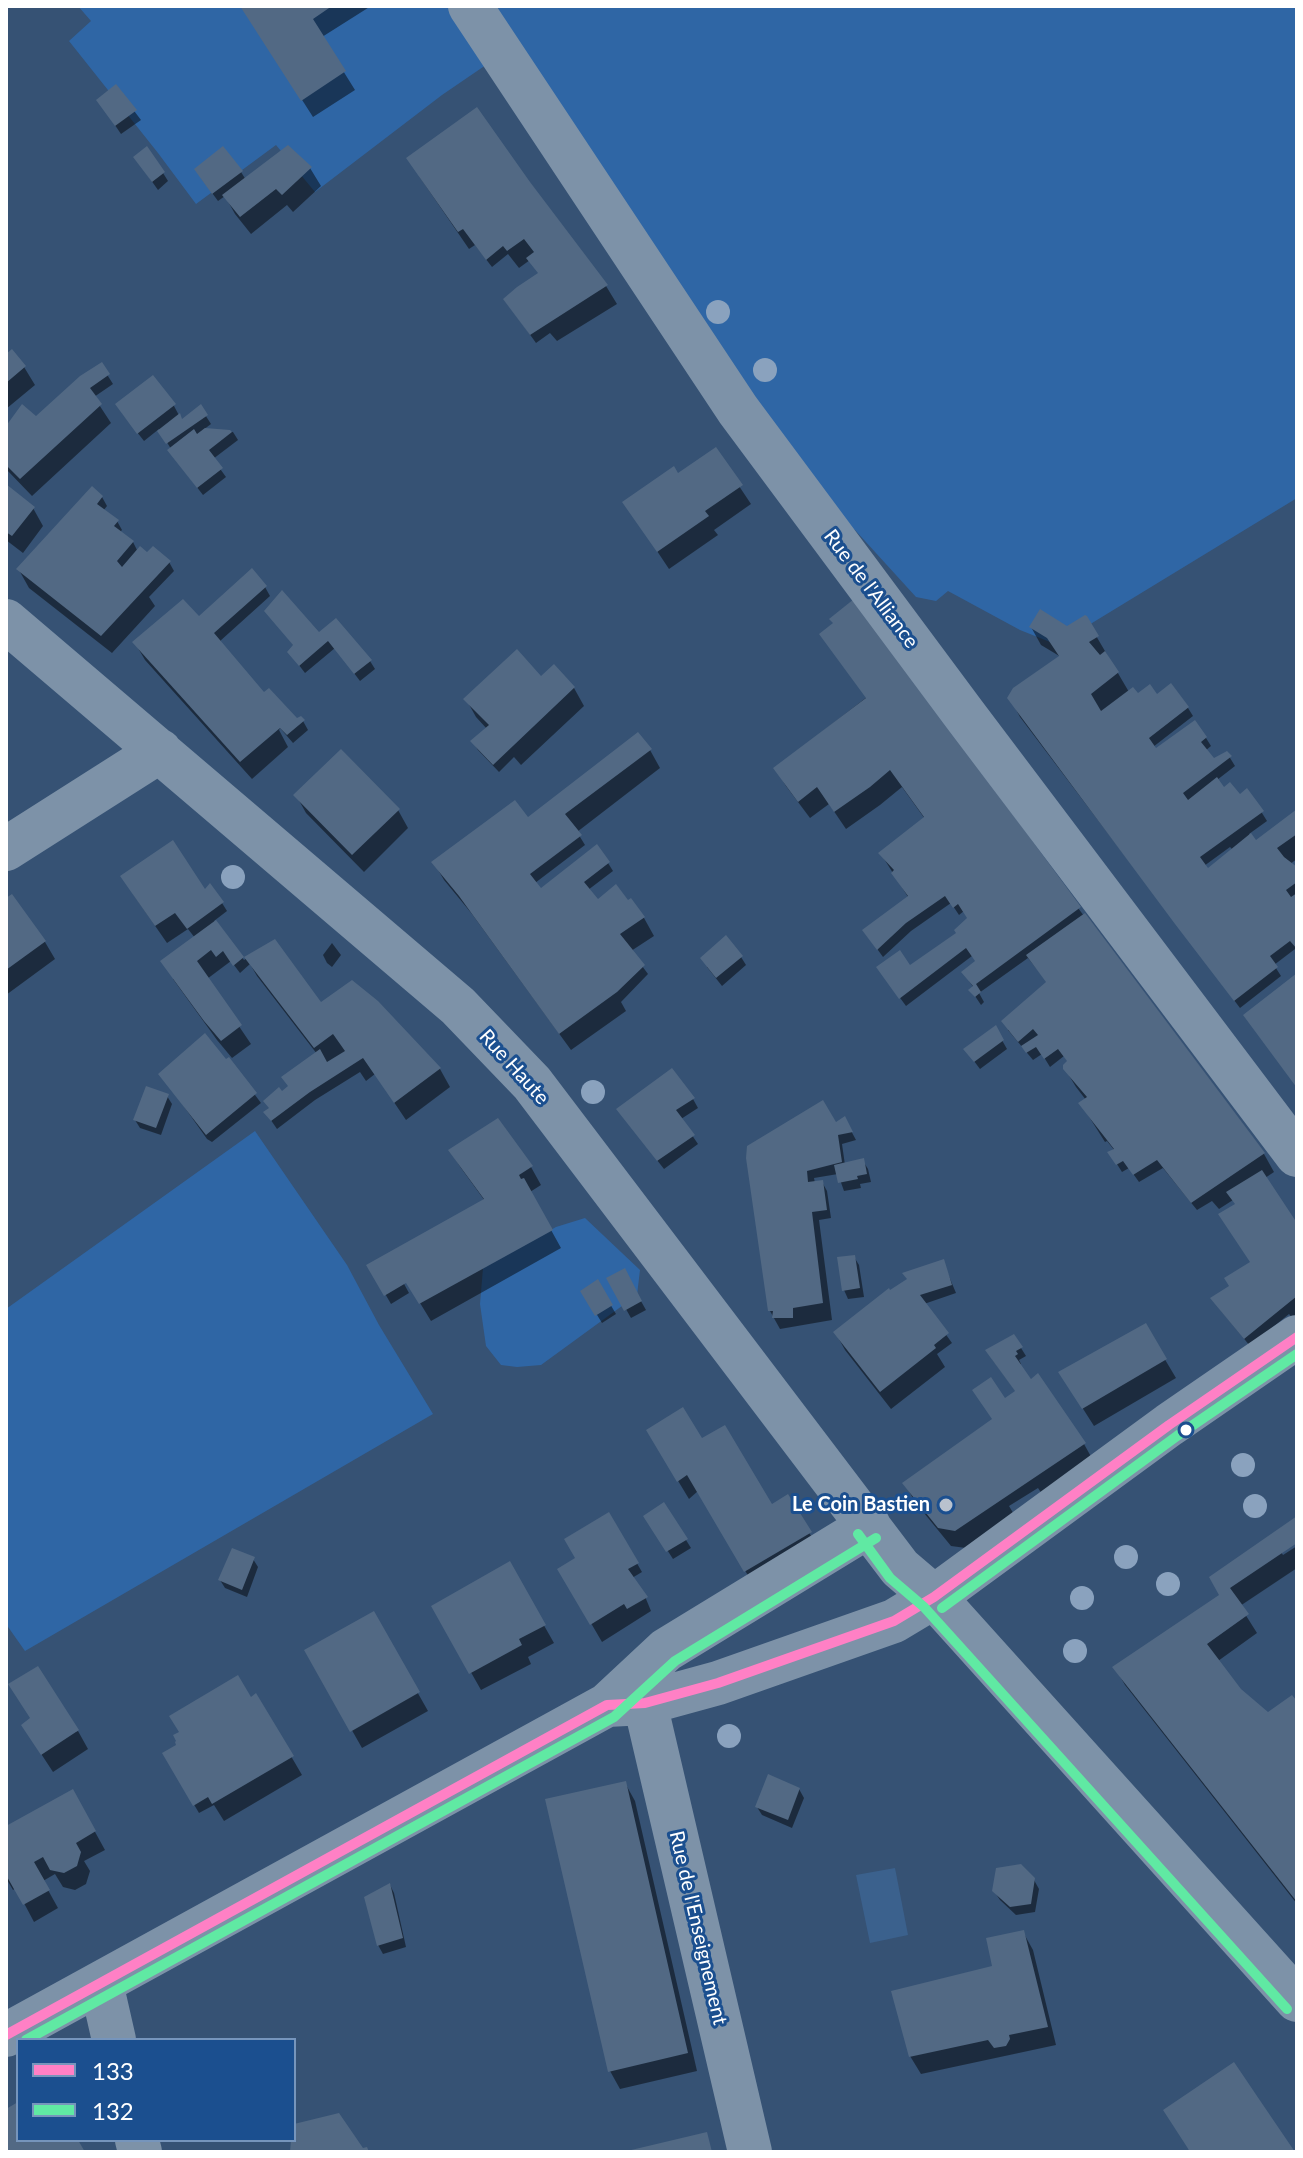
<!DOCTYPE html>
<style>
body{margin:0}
#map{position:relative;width:1303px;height:2158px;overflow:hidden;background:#365274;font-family:Lato,sans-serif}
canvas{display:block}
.frame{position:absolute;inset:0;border:8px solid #fff;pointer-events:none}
.legend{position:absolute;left:16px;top:2038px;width:280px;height:104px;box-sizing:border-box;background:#1b4f8f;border:2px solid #7695bc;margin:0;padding:10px 14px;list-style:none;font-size:24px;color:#fff}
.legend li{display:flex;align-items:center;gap:16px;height:40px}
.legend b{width:40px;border:2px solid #7695bc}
</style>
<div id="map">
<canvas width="1303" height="2158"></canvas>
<div class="frame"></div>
<ul class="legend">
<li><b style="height:10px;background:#ff80c5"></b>133</li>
<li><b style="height:10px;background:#60e9a3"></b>132</li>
</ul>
</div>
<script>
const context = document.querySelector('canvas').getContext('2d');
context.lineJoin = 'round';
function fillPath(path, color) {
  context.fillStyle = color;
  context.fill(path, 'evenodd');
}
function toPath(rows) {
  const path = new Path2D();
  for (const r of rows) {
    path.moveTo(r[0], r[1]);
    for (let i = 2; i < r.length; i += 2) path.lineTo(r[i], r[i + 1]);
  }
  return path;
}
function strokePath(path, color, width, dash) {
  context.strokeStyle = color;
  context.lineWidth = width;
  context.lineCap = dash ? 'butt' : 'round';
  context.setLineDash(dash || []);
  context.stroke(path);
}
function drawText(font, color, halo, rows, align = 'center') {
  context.font = font + ' Lato,sans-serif';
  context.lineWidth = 6;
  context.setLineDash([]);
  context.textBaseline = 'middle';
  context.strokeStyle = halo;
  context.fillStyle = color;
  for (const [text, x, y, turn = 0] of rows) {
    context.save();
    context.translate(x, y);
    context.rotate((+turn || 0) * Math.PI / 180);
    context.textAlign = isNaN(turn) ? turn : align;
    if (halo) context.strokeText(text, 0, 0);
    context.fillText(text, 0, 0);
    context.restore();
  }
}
fillPath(toPath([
 [78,6,1297,6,1297,498,1074,634,1060,646,1020,630,948,591,936,601,916,597,855,530,838,521,502,54,442,95,315,192,276,145,196,204,158,153,69,41,91,21],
 [255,1131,347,1265,379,1325,433,1414,25,1651,6,1624,6,1309],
 [585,1218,640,1270,637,1295,541,1365,517,1367,501,1365,486,1346,480,1304,483,1268,556,1227]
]), '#2f66a5');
fillPath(toPath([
 [895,1868,908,1935,870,1943,856,1875]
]), '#3b618d');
fillPath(toPath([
 [242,6,371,6,322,37,355,90,313,117],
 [116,87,141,120,121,134,104,109],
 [141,166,163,173,168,181,158,190],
 [310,168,321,186,293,212,287,205,251,234,235,214,225,196,218,201,201,178,241,172,246,180],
 [419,176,606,286,617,304,557,341,550,333,536,343,511,308,540,274,530,260,519,268,508,254,492,267,475,245,469,249],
 [6,357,24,367,35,385,6,409],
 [101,365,113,384,94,397,111,423,32,496,6,469,6,429,35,419],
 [152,377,174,406,182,421,200,407,211,424,203,430,233,432,238,440,213,459,226,477,203,495,175,459,171,449,159,429,144,441,122,413],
 [715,450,751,504,714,530,718,535,669,569,625,503,678,476],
 [6,487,33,508,43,526,23,553,6,540],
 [102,497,107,506,103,511,117,521,122,530,120,532,133,542,138,552,169,562,174,571,149,597,155,606,112,653,29,588,19,570],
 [265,587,270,596,219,642,264,695,297,721,303,721,308,730,293,743,280,728,279,730,288,747,252,779,145,660,135,643,204,626],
 [266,611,370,661,375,669,360,681,335,648,305,673,289,652,295,647],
 [1085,617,1129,692,1137,696,1157,697,1188,708,1193,716,1153,747,1156,751,1206,738,1211,746,1205,751,1214,761,1227,753,1235,766,1217,780,1224,790,1239,797,1247,791,1262,813,1267,821,1249,834,1256,843,1297,812,1297,859,1290,864,1297,870,1297,952,1295,949,1274,965,1281,976,1240,1008,1020,717,1010,698,1061,657,1041,645,1031,627,1067,629],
 [1230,847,1233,850,1207,871,1204,866],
 [554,667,574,688,584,706,521,765,514,757,499,772,478,750,473,742,487,729,476,717,466,699,541,678],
 [902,670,1084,916,1264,1154,1274,1172,1265,1178,1297,1226,1296,1322,1289,1314,1250,1346,1218,1307,1252,1263,1237,1205,1233,1200,1219,1209,1212,1201,1197,1210,1163,1168,1139,1182,1129,1168,1122,1172,1115,1161,1115,1151,1107,1141,1105,1142,1081,1104,1086,1100,1076,1087,1065,1069,1069,1063,1064,1056,1050,1067,1042,1054,1033,1060,1008,1030,1048,983,1028,958,979,993,984,1002,981,1005,971,990,974,988,969,981,977,962,972,956,906,1006,884,976,910,968,959,934,969,918,964,911,959,915,951,903,911,931,883,957,870,939,908,897,881,854,925,819,902,787,880,805,846,829,829,804,810,818,786,786,775,768],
 [650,750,660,768,577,832,585,845,535,883,546,898,608,863,613,871,588,890,597,901,644,918,654,936,631,951,648,974,621,1002,626,1011,571,1050,472,914,444,880,434,863,528,820],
 [296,795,398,810,408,828,364,872,306,813],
 [205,892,222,903,227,911,214,921,244,960,274,942,320,1004,377,1003,440,1069,450,1087,406,1120,375,1074,366,1081,360,1072,315,1100,277,1129,266,1113,317,1054,257,976,250,964,240,973,231,961,207,979,251,1044,232,1058,217,1040,173,979,195,938,188,929,167,943,133,894],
 [6,901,45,942,55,959,6,995],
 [332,943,341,955,332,967,327,963,323,955],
 [741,957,746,965,722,986,707,967],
 [995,1028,1007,1049,980,1069,971,1057],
 [229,1060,261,1103,212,1142,207,1139,178,1098],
 [167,1096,172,1104,161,1135,140,1128,135,1120],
 [693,1099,698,1108,681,1119,698,1144,664,1169,624,1118],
 [497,1120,531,1167,541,1185,530,1192,561,1248,431,1321,406,1280,403,1282,409,1293,391,1304,369,1266,485,1201,461,1168,450,1151],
 [835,1124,849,1127,856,1140,842,1144,845,1165,863,1161,868,1169,871,1182,860,1184,861,1188,844,1191,838,1174,814,1178,815,1183,822,1182,827,1191,831,1218,819,1220,832,1320,780,1329,770,1311,748,1158],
 [854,1257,859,1265,864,1297,848,1299,844,1290],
 [943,1262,956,1293,924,1304,952,1343,937,1354,945,1367,891,1409,845,1350,835,1332,895,1299],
 [624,1271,646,1310,631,1318,609,1279],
 [597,1282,616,1314,602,1323,583,1292],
 [1145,1326,1176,1378,1094,1426,1071,1390],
 [1021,1348,1026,1356,1019,1360,1021,1364,1019,1365,1084,1444,1094,1462,1044,1497,1038,1488,1009,1506,1015,1516,966,1548,951,1546,915,1502,905,1484,994,1420,1004,1401,1017,1393,992,1359],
 [648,1431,702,1441,771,1506,788,1497,820,1551,756,1589,698,1491,689,1499],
 [609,1515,642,1572,632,1578,644,1594,651,1611,602,1642,560,1570,578,1559],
 [646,1517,686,1540,691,1548,673,1559],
 [1297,1518,1297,1541,1281,1552,1283,1555,1297,1546,1297,1568,1240,1606,1257,1633,1218,1661,1240,1690,1268,1714,1297,1704,1297,1904,1125,1685,1115,1668,1221,1596],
 [253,1559,258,1567,247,1597,225,1588,220,1580],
 [509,1564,554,1643,528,1657,531,1664,481,1690,434,1607],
 [373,1614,428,1711,362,1748,307,1651],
 [256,1696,302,1775,224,1821,214,1805,199,1813,164,1754],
 [78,1731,88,1749,53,1772,34,1743],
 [625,1783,635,1801,697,2071,620,2089,610,2071],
 [799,1789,804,1798,792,1828,762,1815,757,1807],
 [73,1792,105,1850,84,1861,90,1871,86,1884,75,1890,63,1887,55,1874,43,1881,58,1908,34,1922,16,1888,13,1890,6,1878,6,1828],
 [1034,1880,1039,1889,1035,1912,1016,1915,1000,1900,994,1891],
 [390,1885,394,1893,406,1947,383,1954,378,1945],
 [1023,1932,1033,1950,1056,2045,921,2074,910,2056,995,1968]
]), '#0007');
fillPath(toPath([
 [240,6,332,6,313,19,346,71,301,101],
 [116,84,137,110,115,126,96,100],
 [477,107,530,182,608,285,530,335,503,299,517,287,538,273,526,258,534,252,524,239,507,251,503,246,486,260,463,229,458,232,406,158],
 [288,145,312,167,282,195,276,189,240,217,222,195],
 [147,146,165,172,152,182,133,157],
 [223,146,243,171,212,194,194,169],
 [12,349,26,366,6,383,6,354],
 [102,362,110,374,90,388,102,404,20,479,6,465,6,426,22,404,36,416,80,376],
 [153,375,176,404,137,434,115,404],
 [201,404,208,415,166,444,157,431,180,413,182,419],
 [205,428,230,430,232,432,209,450,223,468,197,488,167,450,194,429,197,434],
 [716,447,743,485,705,511,709,516,657,552,622,502,674,466,678,473],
 [6,484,35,507,12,536,6,532],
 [92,486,103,496,97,504,119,520,114,526,134,541,117,561,122,567,140,546,147,552,153,546,171,561,101,636,16,569],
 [252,568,267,586,214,633,264,692,269,688,297,718,301,716,305,720,287,735,280,728,240,762,132,642,183,599,199,616],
 [282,590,319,632,336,618,372,660,354,674,328,641,299,666,287,652,293,645,264,611],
 [854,599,1081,907,976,984,981,992,975,997,968,990,973,986,961,972,975,961,966,948,899,999,876,967,900,950,910,965,956,933,954,930,967,918,958,904,953,908,945,896,906,923,877,950,862,930,908,896,891,873,894,870,878,853,924,817,890,770,870,787,834,812,817,787,798,802,773,768,866,698,819,634,833,623,829,619],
 [1040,609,1067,626,1085,615,1087,616,1099,636,1089,642,1100,655,1105,651,1119,672,1091,694,1101,711,1133,687,1138,693,1150,684,1157,694,1171,683,1189,707,1149,738,1156,748,1195,720,1207,737,1201,742,1214,758,1227,751,1232,756,1183,793,1188,800,1217,777,1224,787,1230,782,1240,794,1247,788,1264,811,1200,857,1208,868,1251,833,1256,840,1297,809,1297,834,1277,848,1284,857,1297,867,1297,882,1286,890,1291,897,1297,893,1297,949,1290,941,1270,956,1278,967,1234,1001,1175,924,1007,698,1013,688,1059,656,1047,638,1029,627],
 [517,649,541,676,554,664,575,687,493,765,470,741,489,725,463,699],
 [638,732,652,749,565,814,582,835,530,874,541,888,597,844,610,862,584,882,598,899,616,884,628,900,631,898,645,917,620,934,645,965,617,992,559,1034,459,896,431,862,515,800,528,817],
 [341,749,400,809,352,855,293,795],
 [173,840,205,889,210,883,224,902,187,929,175,913,155,926,120,876],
 [12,894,46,941,6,970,6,898],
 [1085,913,1265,1153,1191,1203,1157,1160,1133,1175,1123,1161,1116,1165,1107,1152,1114,1149,1078,1103,1087,1097,1063,1069,1063,1065,1067,1061,1058,1049,1044,1059,1036,1047,1026,1053,1021,1046,1038,1035,1033,1029,1018,1042,1001,1021,1046,982,1026,955],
 [216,920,244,957,233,966,223,951,216,957,211,950,197,961,242,1025,221,1041,204,1021,160,961],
 [726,935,743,956,716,978,700,958],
 [275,939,321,1002,352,980,378,1001,441,1068,394,1103,363,1058,310,1092,271,1121,263,1112,269,1108,263,1101,279,1087,282,1091,288,1086,281,1077,320,1049,327,1062,345,1051,333,1034,314,1048,244,957],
 [1297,973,1297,1088,1243,1015],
 [996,1025,1004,1040,974,1062,963,1049],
 [205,1033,226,1059,229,1057,257,1093,206,1135,158,1074],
 [672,1068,695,1098,676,1110,695,1135,657,1161,616,1109],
 [146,1086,169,1094,156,1128,133,1120],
 [823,1100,836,1122,845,1116,853,1132,838,1135,842,1162,807,1171,808,1182,823,1180,827,1210,812,1212,823,1303,793,1308,793,1318,772,1318,773,1311,768,1311,746,1158,747,1146],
 [498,1118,533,1166,519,1175,521,1179,524,1178,553,1230,419,1304,406,1283,384,1296,366,1265,484,1199,448,1150],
 [864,1158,867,1174,857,1176,858,1179,838,1183,834,1165],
 [1262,1170,1297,1223,1297,1296,1244,1339,1210,1298,1229,1286,1224,1278,1250,1262,1218,1214,1235,1204,1226,1192],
 [855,1255,860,1288,842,1291,837,1257],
 [944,1259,952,1285,920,1295,949,1333,934,1345,936,1348,880,1392,833,1332,889,1288,890,1290,907,1279,902,1273],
 [625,1268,642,1301,624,1311,606,1278],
 [598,1279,613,1305,595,1316,580,1291],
 [1146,1323,1167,1359,1082,1409,1058,1372],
 [1014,1334,1023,1347,1016,1351,1018,1354,1015,1356,1031,1379,1038,1373,1086,1443,955,1531,938,1528,902,1483,992,1419,972,1390,991,1377,1005,1398,1015,1391,985,1350],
 [683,1407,702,1438,725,1425,772,1504,788,1494,812,1532,744,1572,687,1475,677,1482,646,1430],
 [664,1502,688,1539,666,1552,643,1516],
 [609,1512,639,1563,628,1569,648,1597,627,1609,624,1604,590,1625,557,1569,575,1558,564,1539],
 [1297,1516,1297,1543,1230,1588,1249,1614,1207,1644,1241,1689,1268,1712,1292,1695,1297,1701,1297,1902,1112,1667,1219,1595,1209,1577],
 [232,1548,255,1557,242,1590,218,1580],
 [510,1561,546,1625,519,1639,522,1645,469,1674,431,1606],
 [374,1611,420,1692,350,1732,304,1650],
 [38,1666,79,1730,41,1755,21,1725,30,1718,8,1684],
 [238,1675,251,1697,256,1693,294,1756,212,1804,208,1797,193,1806,162,1753,176,1745,175,1742,176,1741,173,1735,179,1732,169,1716],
 [768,1774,800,1788,788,1820,755,1807],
 [626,1781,688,2053,608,2072,545,1799],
 [73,1789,96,1831,76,1843,81,1852,77,1866,64,1873,50,1870,43,1857,34,1862,50,1890,23,1905,6,1875,6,1826],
 [1021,1864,1035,1878,1031,1904,1010,1907,992,1891,996,1868],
 [390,1883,403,1938,377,1946,364,1897],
 [1024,1930,1048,2027,1009,2035,1010,2039,1006,2046,994,2048,988,2040,909,2057,891,1991,992,1966,986,1938],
 [1234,2062,1259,2099,1295,2152,1190,2152,1187,2147,1163,2110],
 [18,2102,18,2140,78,2140,85,2152,6,2152,6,2109],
 [339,2113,363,2148,367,2147,369,2152,290,2152,291,2140,294,2140,294,2124],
 [707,2132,712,2152,627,2152,627,2151]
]), '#526984');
strokePath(toPath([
 [470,6,738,410,964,714,1297,1155],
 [6,621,458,1006,532,1083,900,1568,934,1597,1297,2000],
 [6,849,160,751],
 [645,1703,750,2152],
 [607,1705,645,1703,718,1683,894,1621,934,1597,1169,1425,1297,1337],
 [101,1983,114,2040],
 [6,2035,607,1705,666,1650,869,1526],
 [137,2140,140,2152]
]), '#7d92a8', 44);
strokePath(toPath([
 [6,2035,607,1705,645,1703,718,1683,894,1621,934,1597,1169,1425,1297,1337]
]), '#ff80c5', 10);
strokePath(toPath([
 [858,1534,890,1578,924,1607,1287,2009],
 [942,1608,1177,1436,1297,1354],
 [26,2040,614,1717,675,1661,876,1538]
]), '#60e9a3', 10);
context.fillStyle = '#8aa2be';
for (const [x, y] of [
 [718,312],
 [765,370],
 [233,877],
 [593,1092],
 [1243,1465],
 [1255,1506],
 [1126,1557],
 [1168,1584],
 [1082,1598],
 [1075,1651],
 [729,1736]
]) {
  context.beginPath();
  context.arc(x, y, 12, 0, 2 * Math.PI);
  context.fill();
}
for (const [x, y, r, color] of [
 [1186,1430,7,"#fff"],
 [946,1505,8,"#b9c2ce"]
]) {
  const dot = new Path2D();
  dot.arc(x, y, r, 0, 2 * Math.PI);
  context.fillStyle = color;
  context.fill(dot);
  strokePath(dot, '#1b4f8f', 3);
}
drawText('20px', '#fff', '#1b4f8f', [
 ["Rue de l'Alliance",871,589,53],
 ["Rue Haute",514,1067,48],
 ["Rue de l'Enseignement",698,1928,77]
]);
drawText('bold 20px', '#fff', '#1b4f8f', [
 ["Le Coin Bastien",930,1505]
], 'right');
</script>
